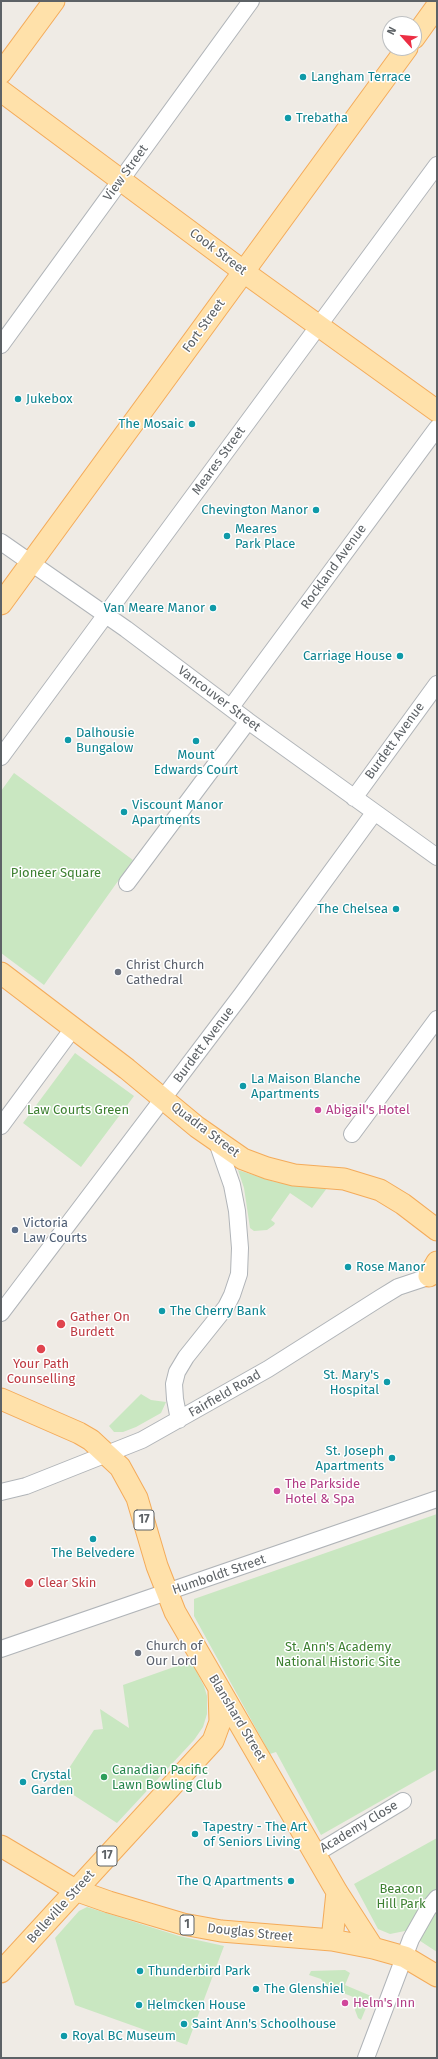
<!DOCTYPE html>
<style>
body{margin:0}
#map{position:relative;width:438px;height:2059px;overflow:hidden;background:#efebe5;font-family:"Fira Sans",sans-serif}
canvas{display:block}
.frame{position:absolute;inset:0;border:2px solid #5d6266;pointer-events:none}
.north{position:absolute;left:382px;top:16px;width:40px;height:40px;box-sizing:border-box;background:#fff;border:1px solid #bec0c2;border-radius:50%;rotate:297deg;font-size:11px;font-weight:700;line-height:16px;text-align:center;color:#5d6266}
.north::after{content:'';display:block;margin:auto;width:14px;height:18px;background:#ec2e44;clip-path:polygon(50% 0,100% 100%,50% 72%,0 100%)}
</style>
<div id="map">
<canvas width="438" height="2059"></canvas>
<div class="frame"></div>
<div class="north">N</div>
</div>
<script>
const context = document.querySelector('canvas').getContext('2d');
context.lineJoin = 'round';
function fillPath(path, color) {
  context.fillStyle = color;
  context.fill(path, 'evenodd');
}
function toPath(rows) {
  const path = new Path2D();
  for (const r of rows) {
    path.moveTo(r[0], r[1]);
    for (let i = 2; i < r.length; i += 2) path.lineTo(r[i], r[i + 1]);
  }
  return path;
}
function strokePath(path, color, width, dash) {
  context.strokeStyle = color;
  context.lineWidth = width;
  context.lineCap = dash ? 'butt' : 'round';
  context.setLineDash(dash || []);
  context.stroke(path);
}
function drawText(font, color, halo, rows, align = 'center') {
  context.font = font + ' "Fira Sans",sans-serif';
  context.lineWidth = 3;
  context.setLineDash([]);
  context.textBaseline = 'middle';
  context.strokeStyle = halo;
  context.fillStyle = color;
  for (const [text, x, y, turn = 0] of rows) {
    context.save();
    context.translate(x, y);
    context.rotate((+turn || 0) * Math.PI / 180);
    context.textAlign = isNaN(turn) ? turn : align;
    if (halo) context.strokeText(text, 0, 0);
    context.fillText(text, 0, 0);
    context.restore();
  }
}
fillPath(toPath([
 [14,773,133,860,44,985,1,953,1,791],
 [75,1053,134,1096,81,1167,23,1123],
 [238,1170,275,1182,327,1188,312,1208,290,1193,271,1220,275,1223,274,1225,267,1230,254,1231,250,1228,244,1188],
 [141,1394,151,1400,166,1402,161,1413,136,1427,123,1432,114,1432,109,1426],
 [437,1514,437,1769,321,1835,276,1752,270,1754,194,1616,194,1599],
 [191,1661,204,1686,207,1696,207,1714,203,1727,194,1740,117,1823,58,1785,94,1730,103,1729,100,1709,129,1728,123,1685],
 [437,1838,437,1952,405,1931,390,1934,378,1929,354,1884],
 [87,1907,179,1936,224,1946,187,2045,75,2005,55,1938,79,1911],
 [345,1970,350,1973,345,1985,371,1996,361,2020,358,2018,355,2010,358,1999,326,1986,321,1979,309,1975,311,1971]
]), '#c9e7c1');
const minor = toPath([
 [1,345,251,1],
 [1,542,126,629,248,721,437,857],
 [231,707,437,428],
 [1,757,437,165],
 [354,798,437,684],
 [127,883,248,721],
 [1,1126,74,1027],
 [352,1134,437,1019],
 [1,1313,242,994,374,813],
 [179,1420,175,1399,174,1384,177,1372,186,1357,226,1307,232,1295,239,1274,240,1248,237,1211,232,1185,217,1142],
 [1,1492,26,1486,142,1440,268,1369,380,1298,398,1287,437,1274],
 [1,1649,437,1499],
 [315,1854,403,1801],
 [366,2058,411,1939,428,1909,437,1898]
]);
const major = toPath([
 [414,38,437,6],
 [1,73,54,1],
 [1,91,255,280,437,411],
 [1,604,407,48],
 [1,973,127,1069,197,1127,243,1159,267,1168,294,1175,344,1179,380,1190,403,1204,437,1230],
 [429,1276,437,1262],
 [1,1399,79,1433,91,1440,120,1467,137,1498,157,1566,175,1612,337,1892,373,1948],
 [1,1846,75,1890,109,1902,183,1924,221,1931,332,1940,373,1948,405,1957,437,1976],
 [332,1940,337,1892],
 [1,1972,213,1741,220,1722,219,1690]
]);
strokePath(minor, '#b0b4b8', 18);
strokePath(major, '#f4ab5a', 23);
strokePath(minor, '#fff', 16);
strokePath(major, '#ffe1aa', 21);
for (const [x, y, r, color] of [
 [303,77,4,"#0f9aa8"],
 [288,118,4,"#0f9aa8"],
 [18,399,4,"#0f9aa8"],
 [192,424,4,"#0f9aa8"],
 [316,510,4,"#0f9aa8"],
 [227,536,4,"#0f9aa8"],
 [213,608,4,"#0f9aa8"],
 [400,656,4,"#0f9aa8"],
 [68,740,4,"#0f9aa8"],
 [196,741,4,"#0f9aa8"],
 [124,812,4,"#0f9aa8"],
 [396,909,4,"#0f9aa8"],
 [118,972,4,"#6b7280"],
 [243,1086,4,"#0f9aa8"],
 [318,1110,4,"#d1479c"],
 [15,1230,4,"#5c6f8a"],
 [348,1267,4,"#0f9aa8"],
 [162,1311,4,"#0f9aa8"],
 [61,1324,5,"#e0444e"],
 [41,1349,5,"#e0444e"],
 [387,1382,4,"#0f9aa8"],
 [392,1458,4,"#0f9aa8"],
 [277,1491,4,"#d1479c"],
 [93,1539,4,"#0f9aa8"],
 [29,1583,5,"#e0444e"],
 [138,1653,4,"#6b7280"],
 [104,1777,4,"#2e9e5b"],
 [23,1782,4,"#0f9aa8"],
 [195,1834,4,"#0f9aa8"],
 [291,1881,4,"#0f9aa8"],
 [140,1971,4,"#0f9aa8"],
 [256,1989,4,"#0f9aa8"],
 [345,2003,4,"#d1479c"],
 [139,2005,4,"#0f9aa8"],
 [184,2024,4,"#0f9aa8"],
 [64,2036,4,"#0f9aa8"]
]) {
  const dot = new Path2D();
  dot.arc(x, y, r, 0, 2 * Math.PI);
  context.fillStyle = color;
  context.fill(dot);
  strokePath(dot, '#fff', 1.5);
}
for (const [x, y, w] of [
 [144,1520,20],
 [107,1856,20],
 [187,1925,14]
]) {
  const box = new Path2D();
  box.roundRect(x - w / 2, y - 10, w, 20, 3);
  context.fillStyle = '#fff';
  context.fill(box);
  strokePath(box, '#5d6266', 1);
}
drawText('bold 12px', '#5d6266', null, [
 ["17",144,1520],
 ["17",107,1856],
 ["1",187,1925]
]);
drawText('13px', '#0d838f', '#fff', [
 ["Langham Terrace",311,77],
 ["Trebatha",296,118],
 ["Jukebox",26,399],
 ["The Mosaic",184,424,"right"],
 ["Chevington Manor",308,510,"right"],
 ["Meares",235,529],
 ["Park Place",235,544],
 ["Van Meare Manor",205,608,"right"],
 ["Carriage House",392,656,"right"],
 ["Dalhousie",76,733],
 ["Bungalow",76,748],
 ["Mount",196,755,"center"],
 ["Edwards Court",196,770,"center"],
 ["Viscount Manor",132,805],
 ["Apartments",132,820],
 ["The Chelsea",388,909,"right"],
 ["La Maison Blanche",251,1079],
 ["Apartments",251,1094],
 ["Rose Manor",356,1267],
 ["The Cherry Bank",170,1311],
 ["St. Mary's",379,1375,"right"],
 ["Hospital",379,1390,"right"],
 ["St. Joseph",384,1451,"right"],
 ["Apartments",384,1466,"right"],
 ["The Belvedere",93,1553,"center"],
 ["Crystal",31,1775],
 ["Garden",31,1790],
 ["Tapestry - The Art",203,1827],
 ["of Seniors Living",203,1842],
 ["The Q Apartments",283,1881,"right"],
 ["Thunderbird Park",148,1971],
 ["The Glenshiel",264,1989],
 ["Helmcken House",147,2005],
 ["Saint Ann's Schoolhouse",192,2024],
 ["Royal BC Museum",72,2036]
], 'left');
drawText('13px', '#5d6266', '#fff', [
 ["View Street",126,173,-54],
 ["Cook Street",218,252,37],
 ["Fort Street",204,326,-54],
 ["Meares Street",219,461,-54],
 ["Rockland Avenue",334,567,-54],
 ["Vancouver Street",219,699,37],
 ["Burdett Avenue",395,741,-54],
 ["Burdett Avenue",204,1045,-53],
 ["Quadra Street",205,1130,37],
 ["Fairfield Road",225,1394,-30],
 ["Humboldt Street",219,1575,-19],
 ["Blanshard Street",237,1718,59],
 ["Academy Close",359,1827,-31],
 ["Belleville Street",61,1907,-48],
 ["Douglas Street",250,1933,6]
]);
drawText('13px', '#3d8031', '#fff', [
 ["Pioneer Square",56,873],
 ["Law Courts Green",78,1110],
 ["St. Ann's Academy",338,1647],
 ["National Historic Site",338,1662],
 ["Beacon",401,1889],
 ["Hill Park",401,1904]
]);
drawText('13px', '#5b616d', '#fff', [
 ["Christ Church",126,965],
 ["Cathedral",126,980],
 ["Church of",146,1646],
 ["Our Lord",146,1661]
], 'left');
drawText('13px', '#b23c85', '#fff', [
 ["Abigail's Hotel",326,1110],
 ["The Parkside",285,1484],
 ["Hotel & Spa",285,1499],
 ["Helm's Inn",353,2003]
], 'left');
drawText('13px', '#4e5e75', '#fff', [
 ["Victoria",23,1223],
 ["Law Courts",23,1238]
], 'left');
drawText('13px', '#be3a42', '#fff', [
 ["Gather On",70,1317],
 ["Burdett",70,1332],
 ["Your Path",41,1364,"center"],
 ["Counselling",41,1379,"center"],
 ["Clear Skin",38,1583]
], 'left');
drawText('13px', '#27864d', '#fff', [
 ["Canadian Pacific",112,1770],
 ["Lawn Bowling Club",112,1785]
], 'left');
</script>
